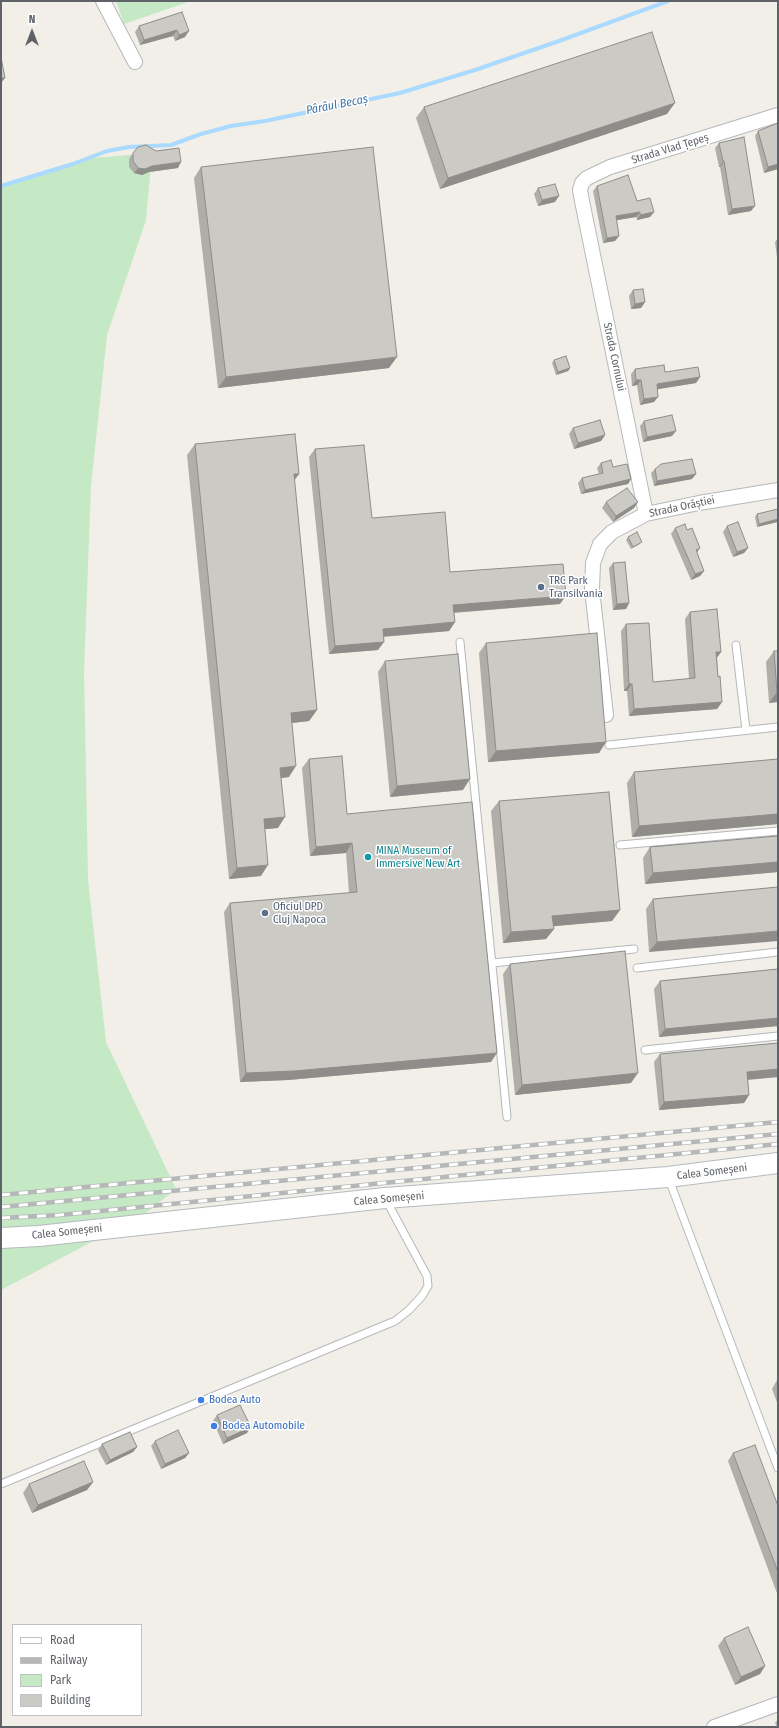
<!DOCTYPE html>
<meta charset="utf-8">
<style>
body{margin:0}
#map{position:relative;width:779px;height:1728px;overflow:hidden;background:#f1efe8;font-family:"Fira Sans Condensed",sans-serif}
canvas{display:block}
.frame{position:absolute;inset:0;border:2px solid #5f6368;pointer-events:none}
.legend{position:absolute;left:12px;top:1624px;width:130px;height:92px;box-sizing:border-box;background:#fff;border:1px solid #bfc1c3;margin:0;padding:5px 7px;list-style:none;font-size:12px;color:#5f6368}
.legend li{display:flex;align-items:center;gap:8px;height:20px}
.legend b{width:20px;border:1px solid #bfc1c3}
.north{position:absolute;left:12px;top:12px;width:40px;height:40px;-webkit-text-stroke:3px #fff;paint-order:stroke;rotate:0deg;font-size:11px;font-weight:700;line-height:16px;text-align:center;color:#5f6368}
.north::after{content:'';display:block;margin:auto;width:14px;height:18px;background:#5f6368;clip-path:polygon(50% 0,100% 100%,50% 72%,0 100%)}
</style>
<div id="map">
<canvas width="779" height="1728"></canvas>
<div class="frame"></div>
<ul class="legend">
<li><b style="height:5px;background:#fff"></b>Road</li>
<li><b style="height:5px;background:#b6b7b8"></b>Railway</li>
<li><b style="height:11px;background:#c5e8c5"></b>Park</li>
<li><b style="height:11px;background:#cccac5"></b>Building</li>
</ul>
<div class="north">N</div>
</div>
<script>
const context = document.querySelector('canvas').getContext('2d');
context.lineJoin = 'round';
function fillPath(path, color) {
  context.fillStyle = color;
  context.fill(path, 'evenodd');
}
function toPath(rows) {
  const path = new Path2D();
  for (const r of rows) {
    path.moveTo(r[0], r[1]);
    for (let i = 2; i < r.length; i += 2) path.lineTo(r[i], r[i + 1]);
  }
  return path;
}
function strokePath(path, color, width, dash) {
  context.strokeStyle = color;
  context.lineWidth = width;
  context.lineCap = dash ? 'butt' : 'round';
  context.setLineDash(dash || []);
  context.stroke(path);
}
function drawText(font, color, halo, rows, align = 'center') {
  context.font = font + ' "Fira Sans Condensed",sans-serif';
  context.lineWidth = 3;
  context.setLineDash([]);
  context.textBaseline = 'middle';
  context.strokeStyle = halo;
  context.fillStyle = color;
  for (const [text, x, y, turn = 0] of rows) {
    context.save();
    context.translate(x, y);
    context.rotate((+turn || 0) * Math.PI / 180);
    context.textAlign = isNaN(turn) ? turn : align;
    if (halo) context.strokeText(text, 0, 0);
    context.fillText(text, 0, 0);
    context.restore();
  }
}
fillPath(toPath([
 [116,1,191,1,124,24],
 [152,153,146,220,107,335,91,486,84,671,88,880,106,1042,176,1189,146,1213,1,1290,1,184,82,159]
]), '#c5e8c5');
strokePath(toPath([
 [1,186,73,164,107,151,129,147,171,145,201,134,231,126,265,121,400,93,475,70,559,41,668,1]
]), '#aadaff', 4);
const service = toPath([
 [460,642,507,1117],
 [736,645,746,730],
 [609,745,778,727],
 [620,845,778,831],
 [492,963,634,949],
 [637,968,778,952],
 [645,1050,778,1036],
 [668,1177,778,1468],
 [1,1484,395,1321,409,1310,422,1296,428,1286,427,1276,386,1200]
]);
const minor = toPath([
 [103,1,135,62],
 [646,514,582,201,580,190,582,183,587,178,610,167,778,115],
 [606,715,592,589,593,563,600,544,612,532,646,514,699,503,778,490],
 [714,1727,778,1704]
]);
const secondary = toPath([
 [1,1238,39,1236,385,1198,668,1177,778,1163]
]);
strokePath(service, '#b5b8bc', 9);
strokePath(minor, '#b5b8bc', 16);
strokePath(secondary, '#b6babf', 22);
strokePath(service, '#fff', 7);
strokePath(minor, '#fff', 14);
strokePath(secondary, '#fff', 20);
const rail = toPath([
 [1,1195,778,1122],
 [1,1207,778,1134],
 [1,1218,60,1215,778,1144]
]);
strokePath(rail, '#b6b7b8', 4.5);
strokePath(rail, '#fff', 3, [9]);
fillPath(toPath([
 [182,12,185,37,175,41,173,36,140,45,135,32,139,26],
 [424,107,667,114,440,189,416,118],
 [778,123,778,169,764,173,755,136,758,131],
 [719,143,751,211,728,215,720,167,719,167,715,148],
 [133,153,178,168,149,172,142,175,134,173,129,167,129,159],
 [201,167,389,368,218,388,194,178],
 [597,186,637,201,654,212,650,217,637,220,636,217,616,220,619,236,615,241,603,243,593,191],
 [538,188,555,202,538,206,534,194],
 [778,238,778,265,775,242],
 [633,290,645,302,641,308,631,309,629,296],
 [554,360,570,368,568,371,556,375,552,363],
 [635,369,700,377,696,383,657,389,654,402,640,405,637,385,632,386,631,374],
 [644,421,672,436,643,442,640,426],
 [573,428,605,435,601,441,574,449,569,434],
 [195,444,299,474,294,480,317,710,309,721,292,723,289,777,281,778,278,828,265,829,261,876,229,879,187,455],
 [315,449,372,518,450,572,560,604,454,613,455,622,449,631,384,637,378,650,329,654,309,457],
 [601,463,613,467,631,479,628,484,581,494,578,483,582,478,599,474,597,468],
 [655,469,696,474,692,479,654,486,651,473],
 [606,502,638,502,634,508,613,522,602,508],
 [778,509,757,527,755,517,757,514],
 [727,526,748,548,744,553,733,557,723,532],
 [675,528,697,553,704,571,700,576,691,580,671,534],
 [628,537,640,544,631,549,626,540],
 [613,563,629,603,626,609,613,610,609,568],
 [690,612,721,652,717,657,718,677,722,702,717,709,629,716,627,691,624,691,621,631,626,624,653,682,689,679,685,619],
 [486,643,606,742,599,753,488,762,479,653],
 [774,651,778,651,778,702,769,703,766,662],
 [385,661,463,790,390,797,378,672],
 [309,759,347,814,491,1062,288,1080,240,1082,224,912,230,903,349,893,346,853,310,856,302,768],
 [778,759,778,824,632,837,627,783,634,772],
 [499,801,620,910,612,921,553,926,554,929,546,939,503,943,491,811],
 [778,836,778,872,645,884,643,858,650,847],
 [778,887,649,952,646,909,653,899],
 [510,964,631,1083,515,1095,503,974],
 [778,969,778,1026,659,1037,654,989,660,981],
 [778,1043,778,1077,748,1080,749,1095,744,1103,659,1110,654,1062,660,1054],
 [777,1380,778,1380,778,1405,772,1389],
 [217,1415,247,1433,223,1444,213,1421],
 [155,1441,189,1453,185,1458,161,1469,151,1446],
 [102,1444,137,1447,133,1452,106,1465,98,1450],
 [733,1453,778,1506,778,1596,728,1461],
 [93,1482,87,1490,32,1513,23,1493,29,1484],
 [724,1638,765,1666,760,1674,735,1685,718,1646],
 [778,1719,778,1727,777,1727,775,1723]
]), '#afaea9');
fillPath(toPath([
 [177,30,173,36,140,45,144,40],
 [189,31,185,37,175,41,179,35],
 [1,78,5,78,1,83],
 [675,103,667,114,440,189,448,178],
 [723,161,724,161,720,167,719,167],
 [181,162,178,168,149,172,142,175,134,173,138,168],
 [778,164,778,169,764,173,768,167],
 [559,196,555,202,538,206,542,200],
 [755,206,751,211,728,215,732,209],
 [640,212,636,217,612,221,616,216],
 [654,212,650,217,637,220,640,215],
 [619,236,615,241,603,243,607,238],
 [645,302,641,308,631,309,635,304],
 [397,357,389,368,218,388,226,377],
 [570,368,568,371,556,375,558,372],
 [700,377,696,383,653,390,657,384],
 [636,380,641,380,637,385,632,386],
 [658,397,654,402,640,405,644,399],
 [676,431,672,436,643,442,647,437],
 [605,435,601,441,574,449,578,443],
 [294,474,299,474,291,485],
 [696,474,692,479,654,486,657,481],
 [631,479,628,484,581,494,585,490],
 [638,502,634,508,613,522,616,516],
 [778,519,778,522,757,527,759,524],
 [700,548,696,554,696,550],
 [748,548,744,553,733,557,737,552],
 [704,571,700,576,691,580,695,574],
 [566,596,560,604,447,613,453,605],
 [629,603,626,609,613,610,617,604],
 [455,622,449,631,377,637,383,629],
 [384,642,378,650,329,654,335,646],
 [716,652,721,652,716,659],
 [629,684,632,684,627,691,624,691],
 [777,692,778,692,778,702,769,703],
 [722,702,717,709,629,716,634,709],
 [317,710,309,721,283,724,291,713],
 [606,742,599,753,488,762,496,751],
 [296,766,289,777,273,779,280,768],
 [470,779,463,790,390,797,397,786],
 [778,814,778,824,632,837,639,826],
 [285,817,278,828,256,830,264,819],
 [352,843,346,853,310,856,316,847],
 [778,862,778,872,645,884,653,873],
 [268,865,261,876,229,879,237,868],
 [620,910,612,921,545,927,552,916],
 [554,929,546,939,503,943,511,932],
 [778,931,778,941,649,952,657,942],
 [778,1018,778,1026,659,1037,665,1029],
 [497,1053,491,1062,288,1080,240,1082,246,1073],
 [778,1069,778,1077,742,1080,747,1072],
 [638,1073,631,1083,515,1095,522,1085],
 [749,1095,744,1103,659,1110,664,1102],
 [251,1427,247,1433,223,1444,227,1438],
 [137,1447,133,1452,106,1465,110,1460],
 [189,1453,185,1458,161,1469,165,1464],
 [93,1482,87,1490,32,1513,38,1505],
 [765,1666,760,1674,735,1685,741,1677]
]), '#8f8d8a');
const building = toPath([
 [182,12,189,31,179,35,177,30,144,40,139,26,182,12],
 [652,32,675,103,448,178,424,107,652,32],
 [1,57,5,78,1,78,1,57],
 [778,123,778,164,768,167,758,131,778,123],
 [744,137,755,206,732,209,724,161,723,161,719,143,744,137],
 [146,145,156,151,179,148,181,162,152,166,145,169,138,168,133,161,133,153,138,147,146,145],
 [373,147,397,357,226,377,201,167,373,147],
 [628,175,637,201,650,198,654,212,640,215,640,212,616,216,619,236,607,238,597,186,628,175],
 [555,184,559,196,542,200,538,188,555,184],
 [643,289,645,302,635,304,633,290,643,289],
 [566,356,570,368,558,372,554,360,566,356],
 [664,365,665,372,698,367,700,377,657,384,658,397,644,399,641,380,636,380,635,369,664,365],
 [672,415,676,431,647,437,644,421,672,415],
 [600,420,605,435,578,443,573,428,600,420],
 [295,434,299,474,294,474,317,710,291,713,296,766,280,768,285,817,264,819,268,865,237,868,195,444,295,434],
 [364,445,372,518,445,512,450,572,563,564,566,596,453,605,455,622,383,629,384,642,335,646,315,449,364,445],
 [692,459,696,474,657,481,655,469,661,464,692,459],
 [611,460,613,467,627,464,631,479,585,490,582,478,603,473,601,463,611,460],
 [627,488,638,502,616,516,606,502,627,488],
 [778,509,778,519,759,524,757,514,778,509],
 [738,522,748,548,737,552,727,526,738,522],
 [685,524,687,530,692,528,700,548,696,550,704,571,695,574,675,528,685,524],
 [637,532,642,542,633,547,628,537,637,532],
 [625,562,629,603,617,604,613,563,625,562],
 [717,609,721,652,716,652,718,677,720,676,722,702,634,709,632,684,629,684,626,624,649,623,653,682,695,678,690,612,717,609],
 [597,633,606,742,496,751,486,643,597,633],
 [774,651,778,651,778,692,777,692,774,651],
 [458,654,470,779,397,786,385,661,458,654],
 [342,756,347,814,472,802,497,1053,294,1071,246,1073,230,903,357,892,352,843,316,847,309,759,342,756],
 [778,759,778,814,639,826,634,772,778,759],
 [609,792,620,910,552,916,554,929,511,932,499,801,609,792],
 [778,836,778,862,653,873,650,847,778,836],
 [778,887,778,931,657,942,653,899,778,887],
 [625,951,638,1073,522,1085,510,964,625,951],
 [778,969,778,1018,665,1029,660,981,778,969],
 [778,1043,778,1069,747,1072,749,1095,664,1102,660,1054,778,1043],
 [240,1405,251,1427,227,1438,217,1415,240,1405],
 [178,1430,189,1453,165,1464,155,1441,178,1430],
 [130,1432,137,1447,110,1460,102,1444,130,1432],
 [755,1445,778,1506,778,1572,733,1453,755,1445],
 [84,1461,93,1482,38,1505,29,1484,84,1461],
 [748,1627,765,1666,741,1677,724,1638,748,1627]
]);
fillPath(building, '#cccac5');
strokePath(building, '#8f8d8a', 1);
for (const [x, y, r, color] of [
 [541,587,4,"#5c6f8a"],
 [368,857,4,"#0f9aa8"],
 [265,913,4,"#5c6f8a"],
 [201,1400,4,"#3f7fe0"],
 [214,1426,4,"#3f7fe0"]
]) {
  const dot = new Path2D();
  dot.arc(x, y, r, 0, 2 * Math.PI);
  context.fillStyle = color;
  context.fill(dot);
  strokePath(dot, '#fff', 1.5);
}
drawText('11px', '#5f6368', '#fff', [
 ["Strada Vlad Țepeș",670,149,-17],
 ["Strada Cornului",614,357,78],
 ["Strada Orăștiei",682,507,-12],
 ["Calea Someșeni",712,1172,-7],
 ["Calea Someșeni",389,1199,-5],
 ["Calea Someșeni",67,1232,-6]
]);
drawText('11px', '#4e5e75', '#fff', [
 ["TRC Park",549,581],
 ["Transilvania",549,594],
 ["Oficiul DPD",273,907],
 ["Cluj Napoca",273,920]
], 'left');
drawText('11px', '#0d838f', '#fff', [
 ["MINA Museum of",376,851],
 ["Immersive New Art",376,864]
], 'left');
drawText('11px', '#366cbe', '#fff', [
 ["Bodea Auto",209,1400],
 ["Bodea Automobile",222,1426]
], 'left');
drawText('italic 12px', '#4174aa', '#fff', [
 ["Pârâul Becaș",337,105,-11]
]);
</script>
